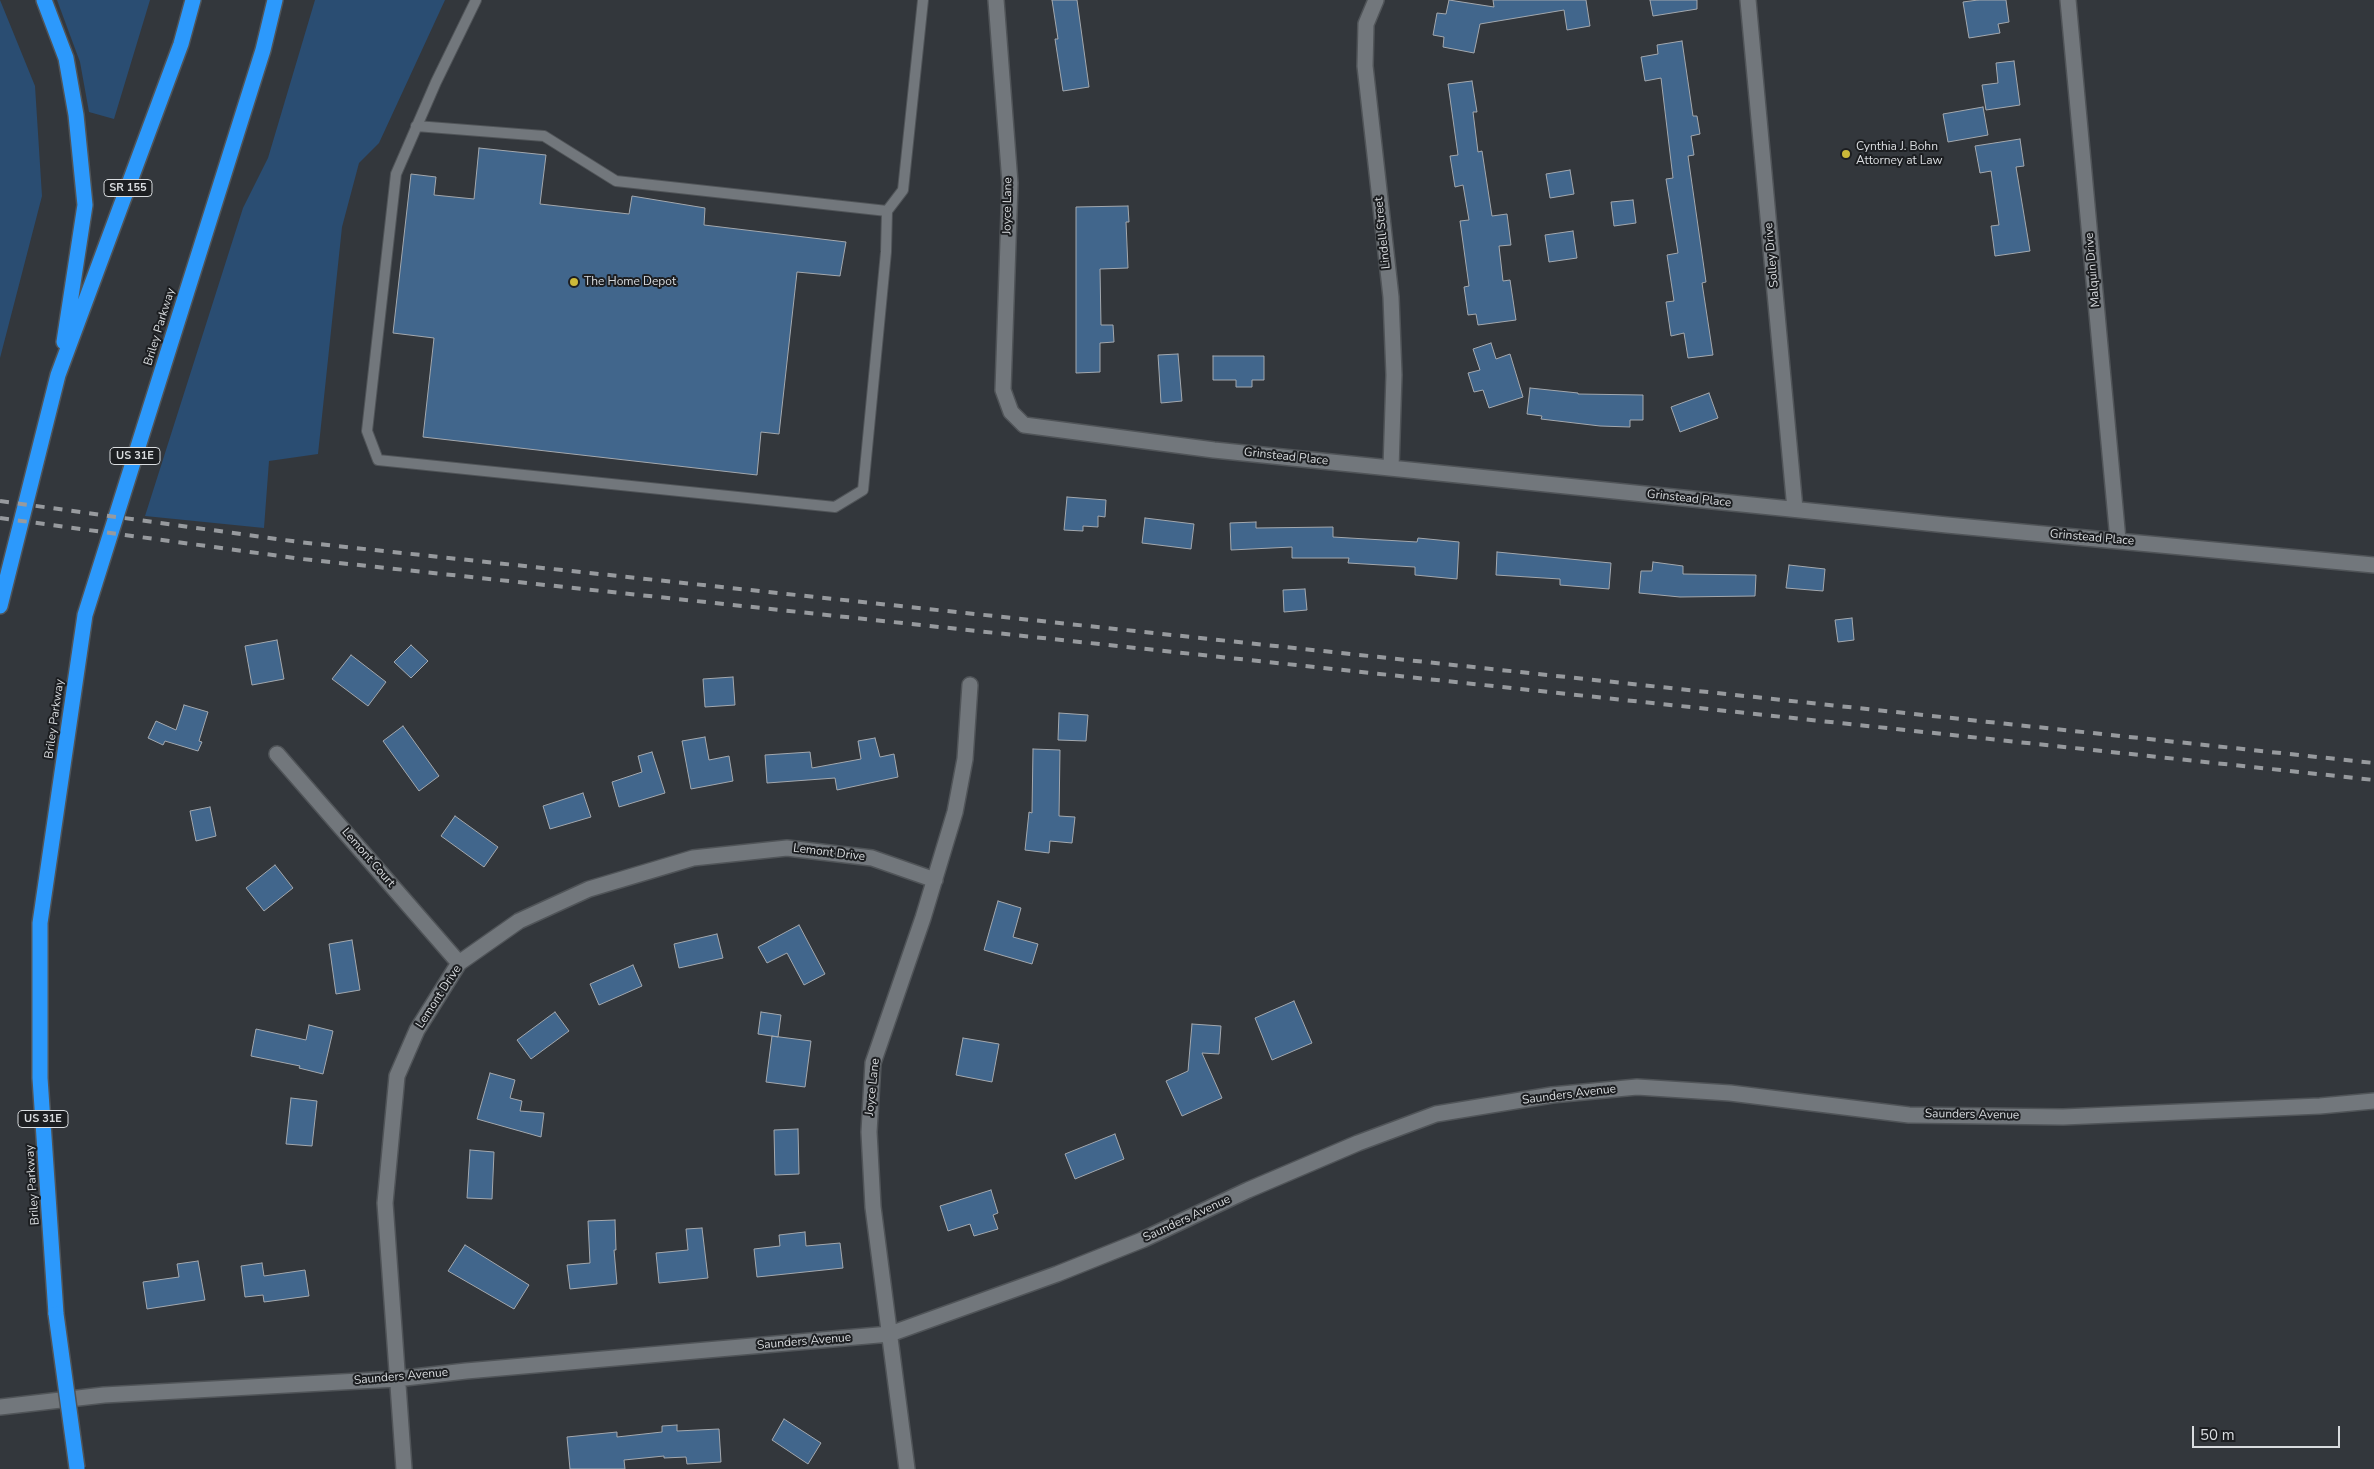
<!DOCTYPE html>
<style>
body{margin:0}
#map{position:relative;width:2374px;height:1469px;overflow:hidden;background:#33373c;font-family:"Nunito Sans",sans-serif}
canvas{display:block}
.scale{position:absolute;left:2192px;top:1426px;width:148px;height:22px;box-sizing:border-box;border:2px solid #d9dcdf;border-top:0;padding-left:6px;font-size:15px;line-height:18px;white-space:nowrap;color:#d9dcdf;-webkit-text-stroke:4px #1c1e21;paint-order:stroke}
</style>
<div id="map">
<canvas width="2374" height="1469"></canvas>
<div class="scale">50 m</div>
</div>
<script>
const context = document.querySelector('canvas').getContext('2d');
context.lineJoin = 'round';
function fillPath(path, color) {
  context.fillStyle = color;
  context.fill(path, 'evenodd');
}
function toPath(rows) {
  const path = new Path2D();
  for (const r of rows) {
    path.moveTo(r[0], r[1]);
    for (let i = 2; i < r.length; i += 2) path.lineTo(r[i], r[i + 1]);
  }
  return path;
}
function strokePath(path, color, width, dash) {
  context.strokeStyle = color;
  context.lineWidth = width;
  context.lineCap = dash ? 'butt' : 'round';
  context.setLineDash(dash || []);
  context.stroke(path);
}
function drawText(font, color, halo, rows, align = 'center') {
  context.font = font + ' "Nunito Sans",sans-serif';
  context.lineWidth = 4;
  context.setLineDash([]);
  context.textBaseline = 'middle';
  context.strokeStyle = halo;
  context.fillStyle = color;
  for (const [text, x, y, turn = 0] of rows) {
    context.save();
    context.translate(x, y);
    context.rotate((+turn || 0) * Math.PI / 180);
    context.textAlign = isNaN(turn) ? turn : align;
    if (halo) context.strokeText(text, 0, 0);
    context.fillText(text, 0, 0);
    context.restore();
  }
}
fillPath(toPath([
 [0,0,35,86,42,196,0,358],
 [57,0,150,0,114,119,89,112,80,62],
 [315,0,445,0,379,143,359,163,342,227,318,454,269,461,264,528,145,516,243,208,268,158]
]), '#2a4d72');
const building = toPath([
 [1052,0,1077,0,1089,87,1063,91,1055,39,1058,39,1052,0],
 [1449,0,1494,7,1493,0,1586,0,1590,26,1567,30,1564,10,1480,24,1474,53,1443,47,1444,37,1433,35,1437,13,1446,14,1449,0],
 [1650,0,1697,0,1697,9,1653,16,1650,0],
 [1978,0,2006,0,2009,22,1998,24,2000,33,1969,38,1963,2,1978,0],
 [1682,41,1693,116,1697,116,1700,134,1691,136,1694,155,1688,156,1706,282,1702,283,1713,355,1688,358,1684,333,1671,336,1666,302,1674,301,1667,255,1678,253,1666,179,1673,178,1661,78,1645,81,1641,57,1658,54,1657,45,1682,41],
 [2014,61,2020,105,1986,110,1982,85,1998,83,1996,63,2014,61],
 [1472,81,1477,112,1473,112,1478,152,1482,151,1492,216,1507,214,1511,245,1499,246,1503,281,1510,280,1516,320,1478,325,1476,314,1468,315,1464,287,1469,286,1460,221,1469,220,1463,185,1455,187,1450,156,1458,155,1448,84,1472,81],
 [1983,107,1988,135,1948,142,1943,114,1983,107],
 [2020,139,2024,166,2016,167,2030,251,1995,256,1991,226,1999,225,1991,171,1980,173,1975,146,2020,139],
 [479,148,546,155,540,204,629,214,632,196,705,208,704,225,846,242,840,276,797,272,779,434,761,432,757,475,423,437,434,338,393,333,411,174,436,177,434,195,474,199,479,148],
 [1570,170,1574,194,1550,198,1546,174,1570,170],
 [1633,200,1636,223,1614,226,1611,202,1633,200],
 [1128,206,1129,222,1126,222,1128,268,1100,269,1101,325,1113,325,1114,342,1100,343,1100,372,1076,373,1076,207,1128,206],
 [1573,231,1577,258,1549,262,1545,235,1573,231],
 [1491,343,1496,359,1510,354,1523,397,1489,408,1483,390,1474,392,1468,373,1480,370,1473,349,1491,343],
 [1178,354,1182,401,1161,403,1158,355,1178,354],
 [1213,356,1264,356,1264,380,1252,380,1252,387,1236,387,1236,380,1213,380,1213,356],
 [1530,388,1578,393,1578,394,1643,395,1643,420,1630,420,1630,427,1600,426,1541,419,1542,416,1527,414,1530,388],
 [1709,393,1718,418,1680,432,1671,407,1709,393],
 [1067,497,1106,500,1105,517,1098,516,1098,527,1083,526,1083,531,1064,530,1067,497],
 [1145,518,1194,524,1191,549,1142,543,1145,518],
 [1256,522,1256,528,1333,527,1333,537,1417,542,1418,538,1459,542,1457,579,1415,575,1415,567,1348,563,1349,558,1292,558,1292,547,1231,550,1230,523,1256,522],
 [1497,552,1611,563,1609,589,1560,585,1560,579,1496,575,1497,552],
 [1653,562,1683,566,1683,574,1756,575,1755,596,1680,597,1639,593,1641,571,1652,571,1653,562],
 [1789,565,1825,569,1823,591,1786,588,1789,565],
 [1305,589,1307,610,1284,612,1283,590,1305,589],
 [1852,618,1854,640,1838,642,1835,620,1852,618],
 [277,640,284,679,252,685,245,646,277,640],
 [411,645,428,661,411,678,394,662,411,645],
 [351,655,386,682,368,706,332,679,351,655],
 [733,677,735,705,705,707,703,679,733,677],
 [184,705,208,712,199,741,202,742,198,751,165,741,163,745,148,738,156,721,176,730,184,705],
 [1059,713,1088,715,1086,741,1058,740,1059,713],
 [403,726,439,776,419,791,383,741,403,726],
 [705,737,709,760,729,756,733,781,691,789,682,741,705,737],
 [875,738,880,757,894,754,898,777,837,790,835,778,767,783,765,755,810,752,812,768,861,759,858,741,875,738],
 [1033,749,1060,750,1059,816,1075,817,1072,843,1050,841,1049,853,1025,850,1029,812,1032,813,1033,749],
 [652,752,665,793,619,807,612,782,642,772,638,756,652,752],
 [583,793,591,817,550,829,543,806,583,793],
 [210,807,216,836,196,841,190,811,210,807],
 [455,816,498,847,484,867,441,836,455,816],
 [275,865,293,888,264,911,246,888,275,865],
 [998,901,1021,908,1013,937,1038,944,1032,964,984,950,998,901],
 [799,925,825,974,804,985,787,953,767,963,758,947,799,925],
 [717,934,723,958,679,968,674,944,717,934],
 [352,940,360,990,336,994,329,944,352,940],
 [633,965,642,986,599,1005,590,984,633,965],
 [1294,1001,1312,1043,1272,1060,1255,1018,1294,1001],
 [555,1012,569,1031,531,1059,517,1040,555,1012],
 [761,1012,781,1015,778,1037,758,1034,761,1012],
 [1192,1024,1221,1026,1219,1054,1202,1053,1222,1098,1182,1116,1166,1081,1188,1071,1192,1024],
 [309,1025,333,1031,323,1074,299,1068,300,1066,251,1056,256,1029,306,1040,309,1025],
 [772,1036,811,1041,805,1087,766,1082,772,1036],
 [963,1038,999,1044,992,1082,956,1075,963,1038],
 [490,1073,515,1080,510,1098,522,1101,520,1111,544,1113,541,1137,477,1119,490,1073],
 [291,1098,317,1101,312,1146,286,1144,291,1098],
 [798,1129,799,1174,775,1175,774,1130,798,1129],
 [1115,1134,1124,1159,1075,1179,1065,1154,1115,1134],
 [470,1150,494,1152,492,1199,467,1198,470,1150],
 [991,1190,998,1213,993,1215,998,1229,974,1236,970,1224,948,1231,940,1206,991,1190],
 [615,1220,616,1250,614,1250,617,1284,570,1289,567,1265,590,1263,588,1221,615,1220],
 [702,1228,708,1278,659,1283,656,1253,688,1250,686,1229,702,1228],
 [805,1232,806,1246,840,1243,843,1268,757,1277,754,1249,780,1246,779,1235,805,1232],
 [465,1245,529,1285,514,1309,448,1271,465,1245],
 [198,1261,205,1300,147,1309,143,1282,179,1277,177,1264,198,1261],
 [262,1263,264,1276,305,1270,309,1296,264,1302,263,1295,245,1297,241,1266,262,1263],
 [784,1419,821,1443,808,1464,772,1440,784,1419],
 [677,1425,677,1431,719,1429,721,1462,687,1464,686,1457,664,1458,664,1456,624,1460,625,1469,570,1469,567,1437,617,1432,617,1437,662,1432,662,1426,677,1425]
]);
fillPath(building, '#41668c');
strokePath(building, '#a3a8ae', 1);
const lane = toPath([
 [476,0,436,82,396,174,367,431,378,460,835,507,863,490,886,252,887,211,903,190,923,0],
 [416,126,544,136,616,181,887,211]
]);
const street = toPath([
 [996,0,1010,183,1003,390,1011,412,1024,425,1214,450,1947,525,2374,565],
 [1376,0,1366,24,1365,66,1391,297,1394,375,1391,468],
 [1748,0,1795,509],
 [2068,0,2118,540],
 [277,754,459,963],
 [0,1407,104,1395,396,1379,466,1371,890,1334,1057,1274,1142,1240,1248,1190,1358,1143,1436,1114,1552,1095,1637,1087,1730,1093,1909,1115,2063,1117,2320,1106,2374,1101],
 [404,1469,385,1203,397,1076,417,1030,459,963,519,921,589,889,693,858,787,848,872,858,935,880],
 [907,1469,873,1207,869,1132,873,1063,923,918,955,812,965,759,970,685]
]);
const highway = toPath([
 [44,0,66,58,76,115,85,205,64,342],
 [0,606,58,375,181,44,193,0],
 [56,1314,40,1078,40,923,85,615,263,50,275,0]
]);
strokePath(lane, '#505458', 12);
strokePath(street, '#505458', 18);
strokePath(highway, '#505458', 18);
strokePath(lane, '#72777c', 10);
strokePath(street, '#72777c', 15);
strokePath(highway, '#2c99fc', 15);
strokePath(toPath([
 [0,501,299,542,2374,763],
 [0,518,302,559,2374,780]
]), '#979a9e', 4, [9, 9]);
const highwayBridge = toPath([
 [56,1314,77,1468]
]);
strokePath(highwayBridge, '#505458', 18, []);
strokePath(highwayBridge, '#2c99fc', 15);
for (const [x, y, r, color] of [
 [1846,154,5,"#ccb939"],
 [574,282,5,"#ccb939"]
]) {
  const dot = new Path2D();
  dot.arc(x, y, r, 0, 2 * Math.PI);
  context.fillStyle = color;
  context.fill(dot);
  strokePath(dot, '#1c1e21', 2);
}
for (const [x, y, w] of [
 [128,188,48],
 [135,456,50],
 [43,1119,50]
]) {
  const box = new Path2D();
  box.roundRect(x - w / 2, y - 8.5, w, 17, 4);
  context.fillStyle = '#1c1e21';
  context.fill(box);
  strokePath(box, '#d9dcdf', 1);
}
drawText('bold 11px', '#d9dcdf', null, [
 ["SR 155",128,188],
 ["US 31E",135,456],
 ["US 31E",43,1119]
]);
drawText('12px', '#d9dcdf', '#1c1e21', [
 ["Cynthia J. Bohn",1856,147],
 ["Attorney at Law",1856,161],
 ["The Home Depot",584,282]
], 'left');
drawText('12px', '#d9dcdf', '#1c1e21', [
 ["Joyce Lane",1008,206,-89],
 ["Lindell Street",1383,233,-96],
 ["Solley Drive",1772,255,-95],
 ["Malquin Drive",2093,270,-95],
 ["Briley Parkway",160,327,-73],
 ["Grinstead Place",1286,457,6],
 ["Grinstead Place",1689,499,6],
 ["Grinstead Place",2092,538,5],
 ["Briley Parkway",55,719,-82],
 ["Lemont Drive",829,853,7],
 ["Lemont Court",368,858,49],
 ["Lemont Drive",439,997,-57],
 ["Joyce Lane",873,1087,-84],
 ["Saunders Avenue",1569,1095,-7],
 ["Saunders Avenue",1972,1115,1],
 ["Briley Parkway",33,1185,-94],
 ["Saunders Avenue",1187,1219,-25],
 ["Saunders Avenue",804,1342,-5],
 ["Saunders Avenue",401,1377,-5]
]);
</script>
